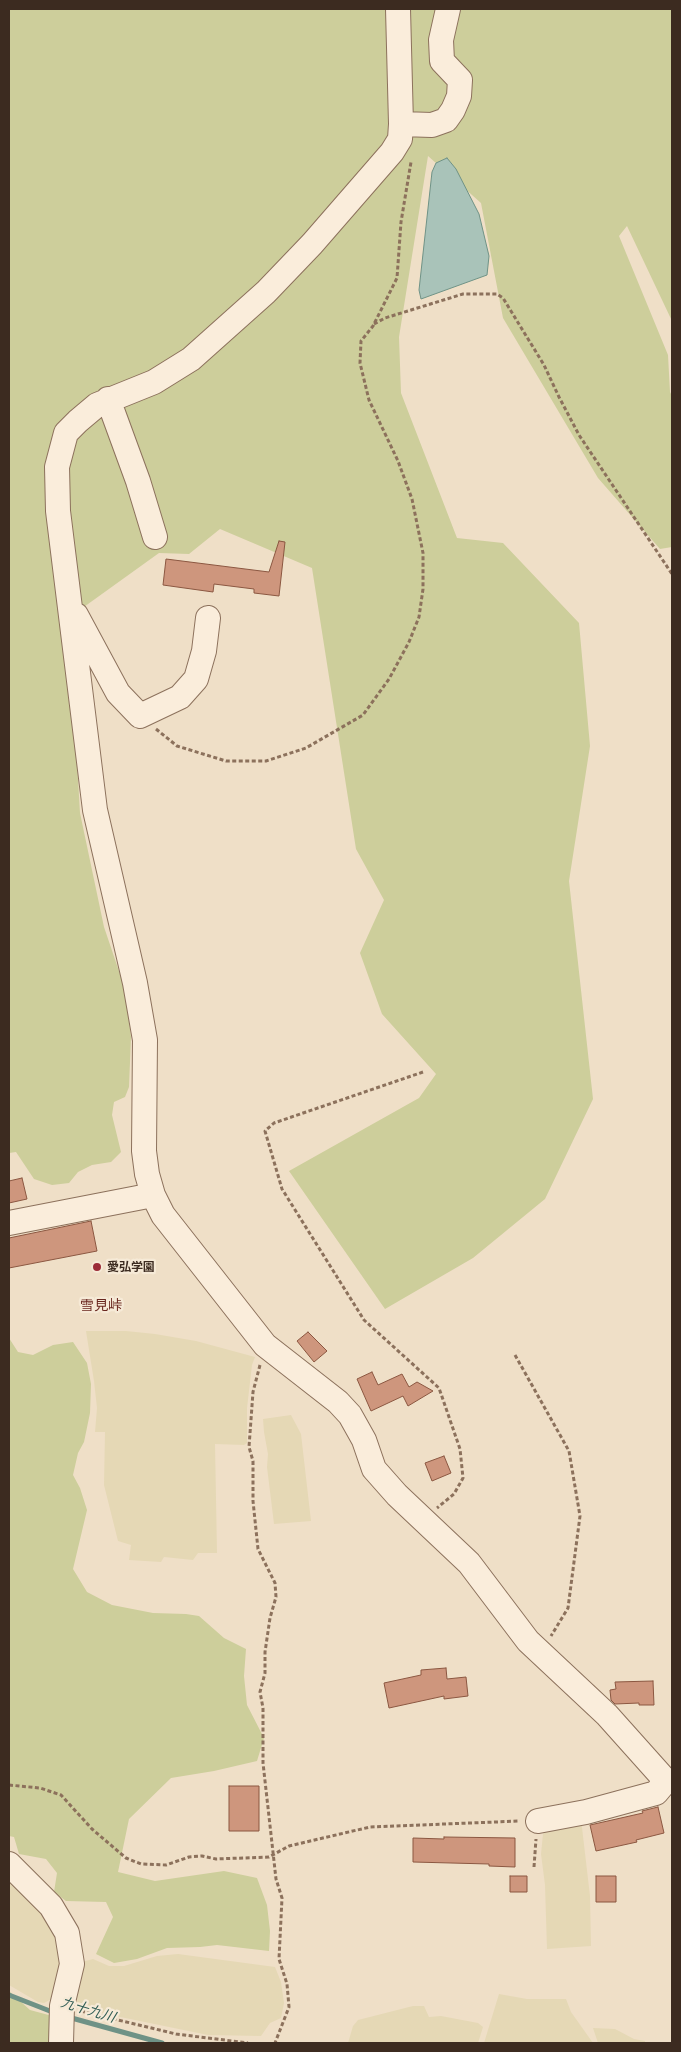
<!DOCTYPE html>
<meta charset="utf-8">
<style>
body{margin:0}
#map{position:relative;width:681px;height:2052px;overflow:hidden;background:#efdfc7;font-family:"Crimson Pro",serif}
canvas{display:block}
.frame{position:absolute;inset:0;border:10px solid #3c2b20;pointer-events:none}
</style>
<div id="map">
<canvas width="681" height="2052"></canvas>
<div class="frame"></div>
</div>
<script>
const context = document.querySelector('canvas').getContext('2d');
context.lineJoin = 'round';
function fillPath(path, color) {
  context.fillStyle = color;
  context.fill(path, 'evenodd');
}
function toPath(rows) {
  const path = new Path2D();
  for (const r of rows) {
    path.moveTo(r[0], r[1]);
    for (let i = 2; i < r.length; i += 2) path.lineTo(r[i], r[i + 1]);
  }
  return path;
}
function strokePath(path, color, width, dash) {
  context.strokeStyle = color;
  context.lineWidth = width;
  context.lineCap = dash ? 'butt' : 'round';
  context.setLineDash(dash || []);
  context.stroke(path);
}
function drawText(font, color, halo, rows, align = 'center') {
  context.font = font + ' "Crimson Pro","Noto Sans JP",serif';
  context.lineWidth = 4.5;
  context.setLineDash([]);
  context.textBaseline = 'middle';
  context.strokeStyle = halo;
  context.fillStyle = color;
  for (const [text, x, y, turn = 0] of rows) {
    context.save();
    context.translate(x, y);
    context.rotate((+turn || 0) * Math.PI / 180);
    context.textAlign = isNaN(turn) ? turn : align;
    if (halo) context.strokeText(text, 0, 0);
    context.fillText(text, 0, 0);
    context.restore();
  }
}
fillPath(toPath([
 [86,1331,126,1331,155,1334,196,1341,255,1357,252,1365,247,1408,247,1443,244,1445,215,1444,217,1553,198,1553,193,1560,164,1557,161,1562,129,1560,131,1545,118,1541,104,1485,105,1432,95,1432,97,1408,94,1381],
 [291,1415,301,1434,311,1521,274,1524,267,1467,268,1454,264,1432,263,1419],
 [581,1819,590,1896,591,1946,547,1949,545,1885,541,1854,543,1834,548,1826],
 [9,1872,40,1906,64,1946,59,1995,44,2003,38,2002,9,1985],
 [178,1954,275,1967,281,1982,284,2003,281,2018,270,2023,261,2036,208,2035,96,2012,73,2001,82,1962,93,1959,109,1966,124,1966,157,1956],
 [499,1994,527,1999,566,1999,571,2012,593,2043,484,2043],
 [413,2006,424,2006,429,2017,441,2016,478,2023,483,2027,478,2043,348,2043,353,2026,358,2020],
 [593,2028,615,2029,634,2039,645,2041,645,2043,598,2043]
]), '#e5d8b5');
fillPath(toPath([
 [9,9,672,9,672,321,627,226,619,236,668,355,670,392,672,396,672,547,660,549,598,478,503,318,481,203,428,156,399,337,401,393,457,538,503,543,579,623,590,746,569,881,593,1099,545,1199,473,1258,385,1309,289,1171,419,1098,436,1074,382,1014,360,953,384,900,356,849,312,568,220,529,189,554,159,553,63,622,75,728,80,813,104,927,125,989,131,1037,129,1087,125,1097,114,1102,112,1115,121,1152,111,1162,92,1165,78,1172,69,1183,52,1185,34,1179,16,1152,9,1153],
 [9,1338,18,1352,33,1355,53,1345,73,1342,87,1363,91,1384,90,1413,84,1442,78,1453,73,1475,80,1488,87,1510,73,1569,87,1592,112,1605,153,1613,186,1614,199,1616,224,1638,246,1649,244,1676,247,1705,264,1738,257,1761,214,1771,171,1778,129,1819,118,1872,155,1881,224,1871,257,1878,267,1905,270,1931,269,1951,217,1945,200,1947,167,1948,137,1959,114,1963,96,1954,113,1917,106,1902,66,1901,54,1892,57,1873,46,1859,19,1854,14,1837,9,1836],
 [9,1991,30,2010,56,2017,54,2043,9,2043]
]), '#cdce9b');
const water = toPath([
 [447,158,456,169,479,214,489,256,487,275,421,299,419,290,432,172,436,163,447,158]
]);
fillPath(water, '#a9c3b9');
strokePath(water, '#6f9286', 1);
strokePath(toPath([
 [9,1995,55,2013],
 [68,2017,162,2043]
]), '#6f9286', 5);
const building = toPath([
 [279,541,285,542,279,596,254,593,254,589,214,584,213,592,163,585,166,559,269,572,279,541],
 [22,1178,27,1199,9,1203,9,1181,22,1178],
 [91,1221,97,1251,9,1268,9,1238,91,1221],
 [308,1332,327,1351,314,1362,297,1341,308,1332],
 [372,1372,378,1385,402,1374,409,1387,417,1382,433,1391,408,1406,403,1396,371,1411,357,1379,372,1372],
 [444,1456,451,1473,432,1481,425,1463,444,1456],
 [446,1668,447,1679,466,1677,468,1696,444,1699,444,1696,389,1708,384,1683,421,1675,421,1670,446,1668],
 [653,1681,654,1705,639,1705,639,1703,615,1704,611,1700,610,1690,616,1689,615,1682,653,1681],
 [229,1786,259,1786,259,1831,229,1831,229,1786],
 [658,1807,664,1833,636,1840,637,1842,596,1851,590,1825,643,1813,642,1811,658,1807],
 [444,1837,515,1838,515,1867,489,1866,489,1864,413,1862,413,1838,444,1839,444,1837],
 [510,1876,527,1876,527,1892,510,1892,510,1876],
 [596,1876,616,1876,616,1902,596,1902,596,1876]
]);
fillPath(building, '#ce967d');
strokePath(building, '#8b5741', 1);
const minor = toPath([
 [398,9,401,124,400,139,392,152,312,244,266,292,191,359,154,382,97,405,78,421,66,433,57,467,58,511,95,810,135,983,145,1040,144,1151,147,1174,153,1195,163,1215,265,1345,338,1402,350,1415,364,1440,374,1469,397,1495,469,1563,528,1641,607,1715,666,1781],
 [401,124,432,125,446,120,453,110,459,96,460,80,442,61,441,40,448,9],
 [108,399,138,481,155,537],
 [76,615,118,693,140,716,180,697,196,679,204,651,208,618],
 [9,1223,153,1195],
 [538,1821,586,1812,656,1793,666,1781,672,1781],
 [9,1864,51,1906,67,1933,72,1964,62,2006,61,2043]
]);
strokePath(minor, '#8c715c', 26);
strokePath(toPath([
 [374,324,385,318,463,294,497,294,503,298,544,365,559,397,579,435,672,574],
 [156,729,177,746,226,761,266,761,306,748,363,715,389,679,409,642,419,617,423,589,423,553,412,499,398,461,369,400,360,363,361,341,373,326,397,278,401,222,411,162],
 [423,1072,274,1123,265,1131,282,1189,364,1320,439,1388,460,1449,463,1478,454,1494,437,1508],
 [515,1355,569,1451,580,1516,568,1608,551,1636],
 [260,1365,253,1392,249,1447,253,1461,253,1501,258,1549,275,1583,276,1597,270,1618,265,1652,265,1673,260,1692,263,1708,263,1763,276,1879,282,1898,279,1959,287,1984,289,2007,275,2043],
 [9,1785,40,1788,61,1795,92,1829,126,1858,141,1864,166,1865,189,1857,202,1856,216,1859,269,1857,289,1846,370,1827,520,1821],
 [534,1867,536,1839],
 [81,2011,176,2034,248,2043]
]), '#8c715c', 3, [4, 2.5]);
strokePath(minor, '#faeddb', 24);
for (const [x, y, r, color] of [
 [97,1267,5,"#9c2b37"]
]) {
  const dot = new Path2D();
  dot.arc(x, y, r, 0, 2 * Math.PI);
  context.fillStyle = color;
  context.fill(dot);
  strokePath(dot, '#f6ead7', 2);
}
drawText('bold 12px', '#3c2b20', '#f6ead7', [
 ["愛弘学園",107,1267]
], 'left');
drawText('14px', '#69261e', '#f6ead7', [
 ["雪見峠",101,1306]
]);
drawText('italic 14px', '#2f5c54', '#f6ead7', [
 ["九十九川",88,2010,17]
]);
</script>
